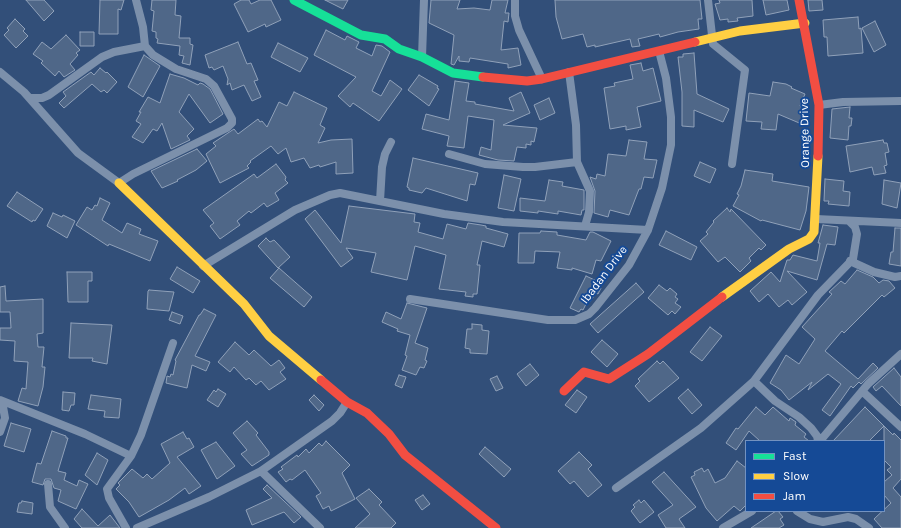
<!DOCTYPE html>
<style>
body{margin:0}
#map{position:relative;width:901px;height:528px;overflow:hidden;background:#324f79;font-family:Karla,sans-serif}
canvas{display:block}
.legend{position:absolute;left:745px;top:440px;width:140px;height:72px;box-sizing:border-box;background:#154a96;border:1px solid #7392c0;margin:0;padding:5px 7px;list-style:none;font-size:12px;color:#fff}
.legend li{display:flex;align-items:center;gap:8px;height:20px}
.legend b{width:20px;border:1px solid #7392c0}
</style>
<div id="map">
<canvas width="901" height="528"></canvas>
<ul class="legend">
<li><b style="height:5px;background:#16e098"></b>Fast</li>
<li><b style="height:5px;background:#ffcf43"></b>Slow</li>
<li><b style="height:5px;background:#f24e42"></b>Jam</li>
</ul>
</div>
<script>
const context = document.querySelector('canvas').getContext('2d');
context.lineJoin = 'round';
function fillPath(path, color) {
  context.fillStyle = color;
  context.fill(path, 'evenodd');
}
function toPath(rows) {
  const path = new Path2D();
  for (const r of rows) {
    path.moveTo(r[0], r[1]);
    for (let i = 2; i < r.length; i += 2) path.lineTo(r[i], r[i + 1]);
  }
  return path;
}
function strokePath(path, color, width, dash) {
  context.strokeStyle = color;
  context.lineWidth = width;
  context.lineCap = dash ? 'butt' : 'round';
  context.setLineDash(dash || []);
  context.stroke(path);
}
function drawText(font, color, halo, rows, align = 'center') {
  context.font = font + ' Karla,sans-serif';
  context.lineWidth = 4;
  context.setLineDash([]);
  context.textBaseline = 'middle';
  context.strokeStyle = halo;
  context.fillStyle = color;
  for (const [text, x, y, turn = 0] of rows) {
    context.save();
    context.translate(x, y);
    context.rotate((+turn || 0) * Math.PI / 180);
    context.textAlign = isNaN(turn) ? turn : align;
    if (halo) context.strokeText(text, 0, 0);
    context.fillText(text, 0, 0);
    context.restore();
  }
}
const building = toPath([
 [26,0,44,0,54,11,44,21,26,0],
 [100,0,124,0,121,10,118,9,118,34,99,34,100,0],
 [152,0,176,0,175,15,181,16,179,38,190,38,190,44,193,45,190,65,182,63,184,56,179,55,180,46,157,43,158,39,156,38,156,32,152,31,154,11,151,10,152,0],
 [241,0,249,0,251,4,260,0,271,0,281,20,266,27,265,24,248,32,234,4,241,0],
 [325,0,348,0,343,9,325,0],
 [431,0,460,0,457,9,474,8,490,10,492,0,508,0,505,13,509,13,508,22,504,21,501,50,518,48,521,65,508,68,508,64,470,58,469,62,459,61,459,56,454,65,451,64,454,35,429,23,431,0],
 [555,0,700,0,702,19,698,19,699,29,678,32,660,37,659,34,638,39,640,46,632,47,630,39,595,47,595,45,587,47,583,34,562,39,556,17,555,0],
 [719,0,752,0,753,16,737,18,738,21,728,22,728,19,720,20,715,4,720,3,719,0],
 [763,0,787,0,789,10,766,15,763,0],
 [808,0,822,0,823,10,809,11,808,0],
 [858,17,859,29,861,28,863,53,828,56,827,37,824,37,823,20,858,17],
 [15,19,25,29,23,31,28,36,16,48,4,35,9,30,7,28,15,19],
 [875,21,886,45,874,52,862,28,875,21],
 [326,30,345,40,347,36,359,42,356,48,372,56,376,45,382,46,390,52,372,91,381,96,390,80,402,89,379,121,353,103,350,107,338,96,356,77,314,55,326,30],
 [80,32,94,32,94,46,80,46,80,32],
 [66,35,80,50,76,53,78,55,70,64,75,70,64,77,59,71,55,76,41,63,43,61,33,54,42,42,51,49,66,35],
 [238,42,247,64,251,63,258,80,254,81,261,97,252,101,244,85,232,90,230,83,227,85,228,79,223,66,214,70,212,67,209,68,205,55,238,42],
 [278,43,308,58,300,72,271,57,278,43],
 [694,53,697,94,729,109,723,122,694,110,694,127,682,126,682,92,678,57,683,57,683,54,694,53],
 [144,55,160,66,143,97,128,87,144,55],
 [641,63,643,71,653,68,661,101,637,107,641,127,626,130,626,126,610,129,604,88,615,86,614,83,633,79,630,65,641,63],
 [100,68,106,73,107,72,117,82,107,93,104,90,101,92,92,84,64,108,59,103,66,96,63,92,91,72,94,75,100,68],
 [170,74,184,78,198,85,200,83,203,84,210,89,223,114,210,123,189,94,179,112,194,129,187,136,190,140,171,149,162,123,157,131,153,129,143,143,132,137,141,124,136,121,141,112,139,112,148,97,160,103,170,74],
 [419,75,438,86,437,88,439,89,429,106,408,90,419,75],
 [455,81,469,83,466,101,475,102,475,104,514,111,509,98,521,92,530,113,503,125,537,128,534,142,531,141,531,145,526,144,526,148,517,147,514,161,498,160,479,155,481,147,491,150,494,120,468,116,464,148,447,146,449,136,422,129,426,114,449,120,455,81],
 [773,82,786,84,792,87,791,88,805,94,800,106,805,108,804,111,809,113,804,125,778,114,776,130,761,129,762,122,746,121,749,93,770,96,773,82],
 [294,92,327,108,320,125,325,128,318,143,331,140,352,139,353,173,336,174,336,162,320,167,319,165,310,168,304,158,291,162,286,148,278,154,271,146,250,161,251,162,247,166,249,168,220,183,206,154,216,146,213,143,234,129,238,134,258,119,260,122,262,121,267,127,279,102,287,106,294,92],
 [549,98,555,113,540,120,534,105,549,98],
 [850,107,849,118,852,118,851,126,849,126,848,140,830,138,832,109,850,107],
 [629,140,647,142,644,159,657,160,653,178,644,177,641,189,639,189,629,215,610,210,608,217,594,213,595,191,590,177,596,179,597,174,605,176,608,154,626,156,629,140],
 [883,140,884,143,887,143,889,152,885,153,887,165,884,166,886,173,874,175,872,167,850,172,846,146,883,140],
 [197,149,207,161,196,170,177,180,178,181,162,188,151,171,197,149],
 [413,158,478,173,475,185,470,184,467,201,426,188,422,193,409,190,409,188,407,187,413,158],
 [700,162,716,169,710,183,694,176,700,162],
 [276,164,286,177,285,180,288,183,275,193,279,200,267,207,264,203,251,213,249,211,237,221,240,225,220,239,210,226,214,223,203,210,254,174,257,178,276,164],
 [745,170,773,174,772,181,809,187,806,211,800,230,762,220,761,221,733,206,739,195,737,194,741,186,745,170],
 [504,175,521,179,514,211,498,208,504,175],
 [825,179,844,181,843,191,850,192,849,206,828,204,829,201,824,201,825,179],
 [549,180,563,182,562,186,584,190,584,210,582,210,581,215,558,211,558,214,538,211,538,213,520,211,520,198,545,201,549,180],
 [884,180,901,183,897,208,882,204,884,180],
 [17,192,43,209,35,221,33,220,32,222,7,206,17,192],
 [100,198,110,203,102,220,122,233,127,223,141,229,139,234,158,241,150,261,109,244,108,246,76,225,87,207,92,210,95,205,97,206,100,198],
 [349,206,415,214,414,222,420,223,418,232,443,239,447,224,466,229,468,223,481,225,486,226,486,228,508,234,504,247,482,241,477,265,480,265,477,294,473,294,473,297,465,296,466,292,439,289,446,255,415,246,407,280,371,272,376,253,346,248,353,258,341,267,305,219,315,210,341,243,349,206],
 [727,208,730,212,731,209,766,245,761,250,759,248,749,258,751,261,740,272,725,257,718,262,700,241,708,234,706,232,714,222,713,221,727,208],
 [53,213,62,217,63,215,75,221,67,238,47,226,53,213],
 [823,225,838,227,835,245,827,244,817,280,787,271,807,292,792,305,788,300,779,307,768,294,759,302,750,291,771,272,780,282,787,260,790,260,793,255,817,261,820,243,818,243,823,225],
 [895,228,901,228,901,266,889,264,891,252,893,252,895,228],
 [541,231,557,232,557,235,586,240,590,232,593,232,611,241,601,261,596,260,592,274,572,268,572,270,557,268,560,252,535,251,534,263,518,263,519,233,540,233,541,231],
 [666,231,697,247,691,260,659,245,666,231],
 [266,238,270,242,274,240,290,257,278,268,258,246,266,238],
 [177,267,200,281,193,293,170,279,177,267],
 [279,268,312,297,304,307,270,278,279,268],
 [857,270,873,277,879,283,883,280,889,281,895,288,884,297,882,295,844,333,842,331,825,351,858,379,873,363,878,368,861,384,859,382,853,388,851,386,830,416,822,410,841,384,828,374,808,390,812,382,789,400,781,390,770,383,786,355,799,364,815,339,802,327,832,294,829,292,841,281,845,284,857,270],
 [67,272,92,272,92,281,88,281,88,302,68,302,67,272],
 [586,276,599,282,597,286,601,288,598,294,596,293,589,303,587,302,583,310,581,309,579,312,570,308,586,276],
 [636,283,644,292,598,333,590,324,636,283],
 [659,285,667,291,670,288,677,294,675,297,678,299,675,303,681,307,675,314,672,311,668,315,648,298,659,285],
 [5,286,6,301,43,299,43,333,37,334,38,347,44,347,42,367,45,367,43,387,38,406,18,401,22,388,26,389,28,362,14,361,15,341,0,340,0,328,11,328,10,312,0,312,0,287,5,286],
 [149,290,174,292,169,311,147,309,148,291,149,290],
 [407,303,427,308,415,343,428,348,425,360,427,361,424,368,420,367,416,375,402,370,407,356,405,355,410,335,397,331,398,329,382,322,386,312,401,319,407,303],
 [204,309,216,315,195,356,210,362,206,371,192,365,187,388,166,383,167,376,170,377,171,374,173,375,176,361,175,360,199,315,200,315,204,309],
 [172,312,183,316,180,324,169,320,172,312],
 [71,323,112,325,107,364,92,361,93,358,69,358,71,323],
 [472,324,482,325,482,330,489,331,487,354,470,353,470,349,465,348,467,329,472,329,472,324],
 [710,327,722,336,702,361,690,352,710,327],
 [602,340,618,354,607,367,591,352,602,340],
 [235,342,249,355,254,350,271,366,279,360,285,368,280,372,286,379,269,390,261,381,256,385,249,378,246,380,234,367,230,372,218,362,235,342],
 [657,361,660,364,663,361,679,378,649,402,635,386,640,381,638,379,657,361],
 [530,364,539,375,526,386,517,374,530,364],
 [894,368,901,377,901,406,882,386,876,391,873,387,894,368],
 [399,375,406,377,402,388,395,385,399,375],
 [497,376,503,388,496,391,490,379,497,376],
 [218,389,226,394,218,407,207,400,214,390,216,392,218,389],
 [688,389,702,405,692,414,678,398,688,389],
 [577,390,587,397,576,413,565,405,577,390],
 [63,392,75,393,74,405,71,405,69,411,62,410,63,392],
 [91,395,121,399,119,418,104,417,105,411,88,409,91,395],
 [314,395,324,405,319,411,309,400,314,395],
 [756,407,765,415,773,407,789,421,790,418,796,422,795,425,806,434,804,437,809,441,760,441,749,431,736,450,726,443,736,428,738,429,756,407],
 [865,407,893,435,894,433,901,440,901,479,893,488,901,497,901,528,882,528,874,519,891,503,884,495,884,482,892,475,887,470,891,467,884,460,884,426,869,441,833,441,865,407],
 [247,421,258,433,256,435,269,452,269,455,252,466,241,454,247,450,233,433,247,421],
 [11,423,31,429,24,452,4,446,11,423],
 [52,431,66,436,66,438,68,438,58,471,66,473,64,480,77,486,79,480,88,484,76,509,58,501,61,490,54,488,51,479,45,479,43,485,32,482,37,463,41,464,52,431],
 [183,432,187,439,189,438,194,447,177,457,201,486,189,494,185,488,169,500,139,517,129,502,116,489,120,485,118,483,132,469,143,478,147,474,152,479,170,463,161,444,183,432],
 [326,441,350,465,342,473,355,499,331,511,329,506,323,509,316,496,321,493,305,470,292,480,290,479,286,482,278,472,283,469,281,467,297,455,298,457,306,449,309,453,319,443,322,446,326,441],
 [216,442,235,466,217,479,201,450,216,442],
 [485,447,511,469,504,477,479,454,485,447],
 [579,452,592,465,588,469,602,485,588,497,574,481,570,484,558,471,579,452],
 [97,453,108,460,97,485,85,475,97,453],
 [737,461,746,468,746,505,740,511,734,506,717,521,706,508,691,477,695,475,694,472,702,468,704,472,708,469,715,483,725,478,737,461],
 [664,472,696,507,679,519,685,528,666,528,658,515,673,505,652,482,664,472],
 [267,485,301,517,294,523,284,512,252,525,246,510,272,498,263,489,267,485],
 [369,489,382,502,379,505,396,523,391,528,355,528,370,514,356,498,369,489],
 [423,495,430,504,422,510,415,500,423,495],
 [639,500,641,503,644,500,654,512,640,523,631,511,635,507,633,505,639,500],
 [22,501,33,503,32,514,17,512,19,503,21,503,22,501],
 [82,509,98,526,110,515,120,528,82,528,74,519,82,509],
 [776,511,778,511,783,517,780,519,784,525,779,528,751,528,776,511]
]);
fillPath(building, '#4f6788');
strokePath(building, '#90a1b9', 1);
strokePath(toPath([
 [515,0,515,16,519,30,542,79],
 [708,0,713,44,745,70,732,164],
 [422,57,424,0],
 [0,72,24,92,78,153,119,183,133,174,227,128,232,123,232,119,214,86,206,79,176,69,153,55,145,46,143,27,136,0],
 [569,72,576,125,577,162,590,191,589,212,585,226],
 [30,98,42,98,49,95,102,57,114,52,145,46],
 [819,105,843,102,901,101],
 [449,154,485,164,523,167,535,167,577,162],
 [380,201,382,167,385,154,391,142],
 [816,219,901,223],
 [850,261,874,272,895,277,901,276],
 [203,266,295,210,330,195,340,193,444,214,503,222,648,230],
 [410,299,548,320,575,320,589,314,595,308,629,265,648,230,662,188,671,145,671,117,666,78,659,51],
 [862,391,901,427],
 [0,400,85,434,131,456],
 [0,432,5,418,2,401],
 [818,441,817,436,811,428,799,417,775,401,754,381,818,295,853,259,857,234,855,227,850,222],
 [820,441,868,384,901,354],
 [261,471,320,528],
 [48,484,50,507,65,528],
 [616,488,701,428,754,381],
 [797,511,810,519,823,522,848,517,856,519,869,528],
 [126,528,109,498,107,489,131,456,141,435,173,343],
 [137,528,209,497,261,471,332,421,340,413,347,402],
 [723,528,752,511]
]), '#7c90ab', 8);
strokePath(toPath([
 [294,0,361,35,385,39,399,49,422,57,453,73,483,77]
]), '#16e098', 9);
strokePath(toPath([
 [695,42,740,31,805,23],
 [119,183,244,304,269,336,321,380],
 [722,297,789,249,809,239,814,232,818,156]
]), '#ffcf43', 9);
strokePath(toPath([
 [799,0,819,105,818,156],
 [483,77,527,81,542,79,695,42],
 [321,380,347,402,367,413,389,434,405,455,496,528],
 [564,391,584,372,609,379,648,354,722,297]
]), '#f24e42', 9);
drawText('12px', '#fff', '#154a96', [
 ["Orange Drive",805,133,-91],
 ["Ibadan Drive",604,275,-53]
]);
</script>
